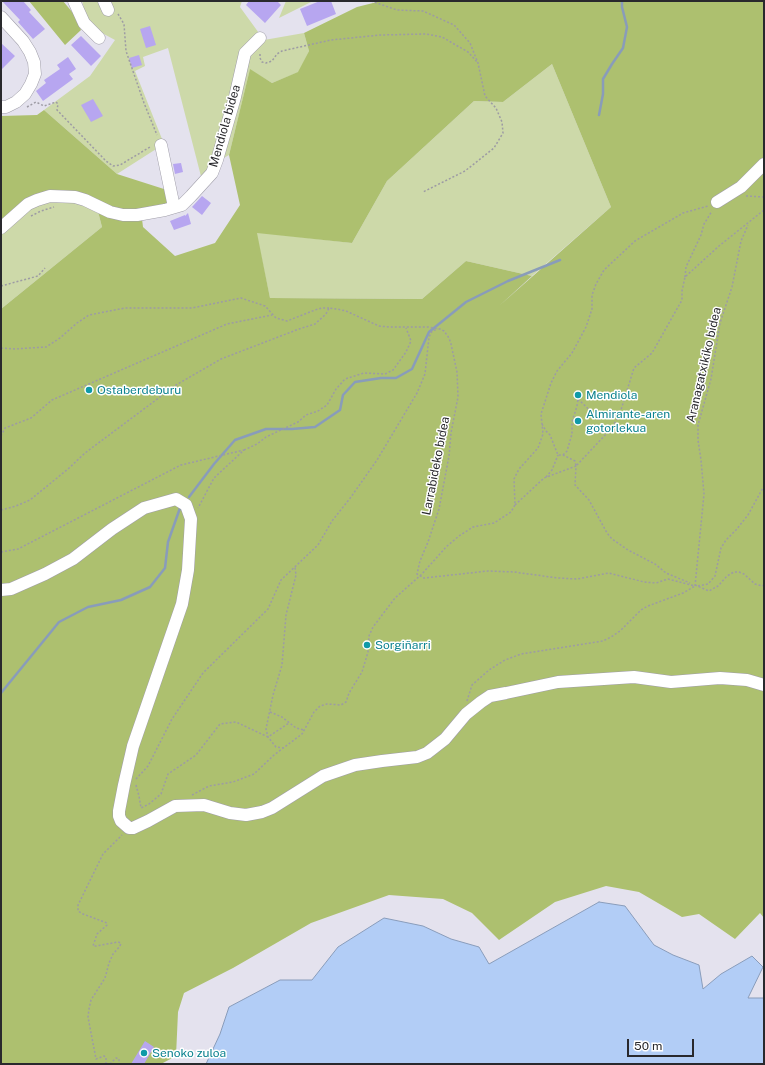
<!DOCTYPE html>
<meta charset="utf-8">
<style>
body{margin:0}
#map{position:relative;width:765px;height:1065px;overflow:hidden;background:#e4e2ee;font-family:"Public Sans",sans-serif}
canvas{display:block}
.frame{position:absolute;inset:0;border:2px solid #29292d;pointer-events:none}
.scale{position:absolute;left:627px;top:1039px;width:67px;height:18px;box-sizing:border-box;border:2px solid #29292d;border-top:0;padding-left:5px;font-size:12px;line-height:14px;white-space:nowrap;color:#29292d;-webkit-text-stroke:3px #fff;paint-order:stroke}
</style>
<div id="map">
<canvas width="765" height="1065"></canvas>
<div class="frame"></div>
<div class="scale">50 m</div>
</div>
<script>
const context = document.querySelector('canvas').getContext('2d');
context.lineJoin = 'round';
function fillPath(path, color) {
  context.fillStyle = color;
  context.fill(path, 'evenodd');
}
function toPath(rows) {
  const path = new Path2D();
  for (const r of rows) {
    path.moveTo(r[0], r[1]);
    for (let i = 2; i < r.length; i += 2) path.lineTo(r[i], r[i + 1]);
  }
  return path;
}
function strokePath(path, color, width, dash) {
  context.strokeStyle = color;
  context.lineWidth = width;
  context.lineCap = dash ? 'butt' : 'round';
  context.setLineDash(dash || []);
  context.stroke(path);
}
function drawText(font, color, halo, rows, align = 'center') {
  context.font = font + ' "Public Sans",sans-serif';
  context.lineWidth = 3;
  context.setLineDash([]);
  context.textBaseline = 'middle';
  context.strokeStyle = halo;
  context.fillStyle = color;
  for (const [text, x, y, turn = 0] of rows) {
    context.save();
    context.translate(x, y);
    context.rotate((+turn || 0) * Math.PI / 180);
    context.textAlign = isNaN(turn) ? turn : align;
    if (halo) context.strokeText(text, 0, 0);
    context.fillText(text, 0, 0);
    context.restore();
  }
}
fillPath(toPath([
 [82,1,242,1,240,7,264,40,304,33,309,51,299,72,272,83,250,70,229,155,220,160,204,188,168,48,143,57,145,66,135,71,164,144,117,174,44,110,90,76,115,40,89,26],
 [286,1,313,1,279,18],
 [552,64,611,207,532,276,466,261,422,299,270,298,256,232,352,243,387,181,474,101,503,102],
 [43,195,95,200,102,227,1,309,1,232]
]), '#cdd9a9');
fillPath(toPath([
 [29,1,63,1,73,13,81,30,65,45],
 [381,1,764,1,764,918,760,913,735,939,699,914,682,917,639,892,606,886,555,902,499,940,472,913,443,899,389,895,311,923,233,968,184,993,178,1012,176,1056,161,1064,1,1064,1,309,102,227,95,200,43,195,1,232,1,116,37,115,44,110,117,174,167,190,173,212,142,219,143,227,175,256,215,243,240,205,229,155,250,69,272,83,298,72,309,51,304,33,357,7],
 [552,64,611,207,499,306,532,276,466,261,422,299,270,298,257,233,352,243,387,181,474,101,503,102]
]), '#adc06f');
const water = toPath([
 [599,902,625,906,654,945,673,955,699,965,703,989,721,974,752,956,763,967,748,998,764,998,764,1064,206,1064,220,1034,229,1007,280,980,312,980,338,947,384,918,423,926,451,939,479,947,489,964,599,902]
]);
fillPath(water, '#b2cdf6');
strokePath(water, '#899cba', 1);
strokePath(toPath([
 [599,115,603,94,603,79,612,64,623,48,627,27,622,7,622,1],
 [189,497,214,464,235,440,266,429,292,429,315,427,340,410,343,395,355,382,381,378,396,378,412,369,429,332,466,302,508,281,560,260],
 [1,693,59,622,88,607,121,600,150,587,165,568,168,542,180,508]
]), '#899cba', 2.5);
fillPath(toPath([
 [2,1,23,1,31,10,29,12,45,29,33,39,18,22,20,20],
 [249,1,277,1,281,5,265,23,246,5],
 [320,1,331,1,336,14,307,26,300,9],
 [150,26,156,45,146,48,140,29],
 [81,36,101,56,91,66,71,45],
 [1,43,15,56,1,70],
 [139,55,142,65,132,68,129,58],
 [68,57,76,69,69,74,73,79,43,101,36,91,46,83,44,80,60,69,57,65],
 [93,99,103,116,91,122,81,105],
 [181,163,183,172,175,174,173,164],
 [202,196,211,203,202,215,192,207],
 [188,213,191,224,174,230,170,221,185,215,185,216],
 [145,1041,154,1047,144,1064,131,1064]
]), '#b7a6f0');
const minor = toPath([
 [74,1,84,23,99,38],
 [104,1,108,10],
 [1,17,23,41,30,52,34,62,35,74,31,84,25,94,16,102,6,107,1,107],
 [161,145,174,207],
 [717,202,741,187,764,164],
 [1,228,28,204,37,200,50,196,75,197,85,200,110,212,123,215,137,215,165,210,182,205,191,196,212,173,217,160,235,97,245,53,260,38],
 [1,590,11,589,45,574,73,559,112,529,144,508,176,499,186,505,191,519,188,570,182,604,133,746,124,785,119,811,119,816,121,821,129,828,133,828,148,821,175,806,204,805,230,813,246,815,262,812,272,808,323,776,355,765,382,761,417,757,427,753,445,739,466,714,481,702,490,696,506,693,558,682,634,677,671,682,720,678,747,680,764,685]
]);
strokePath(minor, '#a09ea9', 13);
strokePath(toPath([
 [371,1,397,10,423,11,454,25,470,43,478,63,485,96,496,108,502,122,503,133,494,148,465,171,423,192],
 [118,14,124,24,126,51,144,103,157,135],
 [260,54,260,58,262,62,266,63,272,61,277,54,282,51,331,40,380,35,426,34,442,37,454,44,468,52,477,62],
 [27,107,36,102,44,106,56,102,58,104,57,110,106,161,113,166,120,165,150,147],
 [746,196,764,197],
 [31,216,41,211,54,207],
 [685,277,686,267,701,235,704,224,712,211],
 [1,286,38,276,45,268],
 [1,348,15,349,46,347,60,338,77,323,89,315,125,308,192,308,241,298,265,306,276,318,287,321,315,310,322,308,329,308],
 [578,395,578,399,601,421],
 [542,424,546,431,550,435,558,455,563,455,575,461,576,466,608,432,616,421,620,413,634,368,652,353,682,300,682,291,685,277,719,246,764,210],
 [1,436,5,428,31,418,52,400,227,324,272,315],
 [244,450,257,444,266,437,298,422,306,415,318,411,327,405,336,389,345,379,364,373,385,374,393,370,406,352,411,341,406,328],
 [563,455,567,451,572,434,572,422,577,406,578,399],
 [546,477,552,470,558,455],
 [515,505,544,478,576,466,575,485,589,500,607,533,612,539,628,550,655,564,666,573,690,583],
 [1,510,16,506,30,500,68,469,85,453,176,385,221,359,299,329,315,324,326,314,329,308,337,309,346,311,379,326,389,327,428,327,440,329,444,331,449,338,451,344,457,372,458,397,451,433,449,456,439,509,428,542,420,561,417,574,424,578,488,571,514,572,558,578,577,579,609,573,644,582,656,583,668,579,695,586],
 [1,552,18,549,181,465,244,450,214,478,198,508],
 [695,585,709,591,718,586,727,576,734,572,739,572,744,574,755,584,762,586,764,585],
 [695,586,704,494,701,460,698,440,698,425,711,379,720,323,732,287,741,241,748,225],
 [698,586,708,584,715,576,721,548,726,540,736,530,748,515,764,486],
 [467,701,472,685,489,670,505,660,521,654,603,641,611,637,620,631,641,610,648,606,683,593,695,586],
 [270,712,282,717,296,728,304,730],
 [284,748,276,747,268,737,266,729,273,695,282,665,286,615,296,575,295,567],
 [136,779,148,766,172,719,203,673,268,609,281,580,318,545,332,521,351,497,377,460,417,393,425,374,429,337,432,331,438,329],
 [136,785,139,796,141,808,149,804,161,794,168,774,196,755,220,724,236,722,268,737,289,723],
 [192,795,209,786,233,782,254,774,274,755,302,734,314,712,320,706,327,704,341,705,346,702,349,693,362,672,368,652,369,636,373,627,395,598,422,574,446,547,459,536,473,527,494,523,511,512,515,505,514,479,519,469,538,448,543,434,541,414,551,383,557,371,572,353,586,327,592,309,592,295,596,284,604,270,635,241,683,213,708,206],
 [106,1064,106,1057,104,1056,96,1059,88,1017,89,1009,91,1000,105,978,109,963,113,954,120,946,121,943,118,942,96,946,93,946,97,934,107,925,107,923,83,914,78,911,78,905,103,854,122,835],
 [110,1064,116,1058,119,1059,119,1064]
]), '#9d9ba4', 1.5, [2, 2]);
strokePath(minor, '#fff', 12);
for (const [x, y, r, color] of [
 [89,390,4,"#0f9aa8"],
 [578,395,4,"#0f9aa8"],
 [578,421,4,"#0f9aa8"],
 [367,645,4,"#0f9aa8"],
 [144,1053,4,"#0f9aa8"]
]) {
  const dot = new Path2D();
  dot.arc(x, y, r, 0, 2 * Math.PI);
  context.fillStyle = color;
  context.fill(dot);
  strokePath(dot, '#fff', 1.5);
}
drawText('12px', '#29292d', '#fff', [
 ["Mendiola bidea",225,126,-74],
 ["Aranagatxikiko bidea",704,365,-77],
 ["Larrabideko bidea",436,466,-79]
]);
drawText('12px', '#0d838f', '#fff', [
 ["Ostaberdeburu",97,390],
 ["Mendiola",586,395],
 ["Almirante-aren",586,414],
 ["gotorlekua",586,428],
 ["Sorgiñarri",375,645],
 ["Senoko zuloa",152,1053]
], 'left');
</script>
